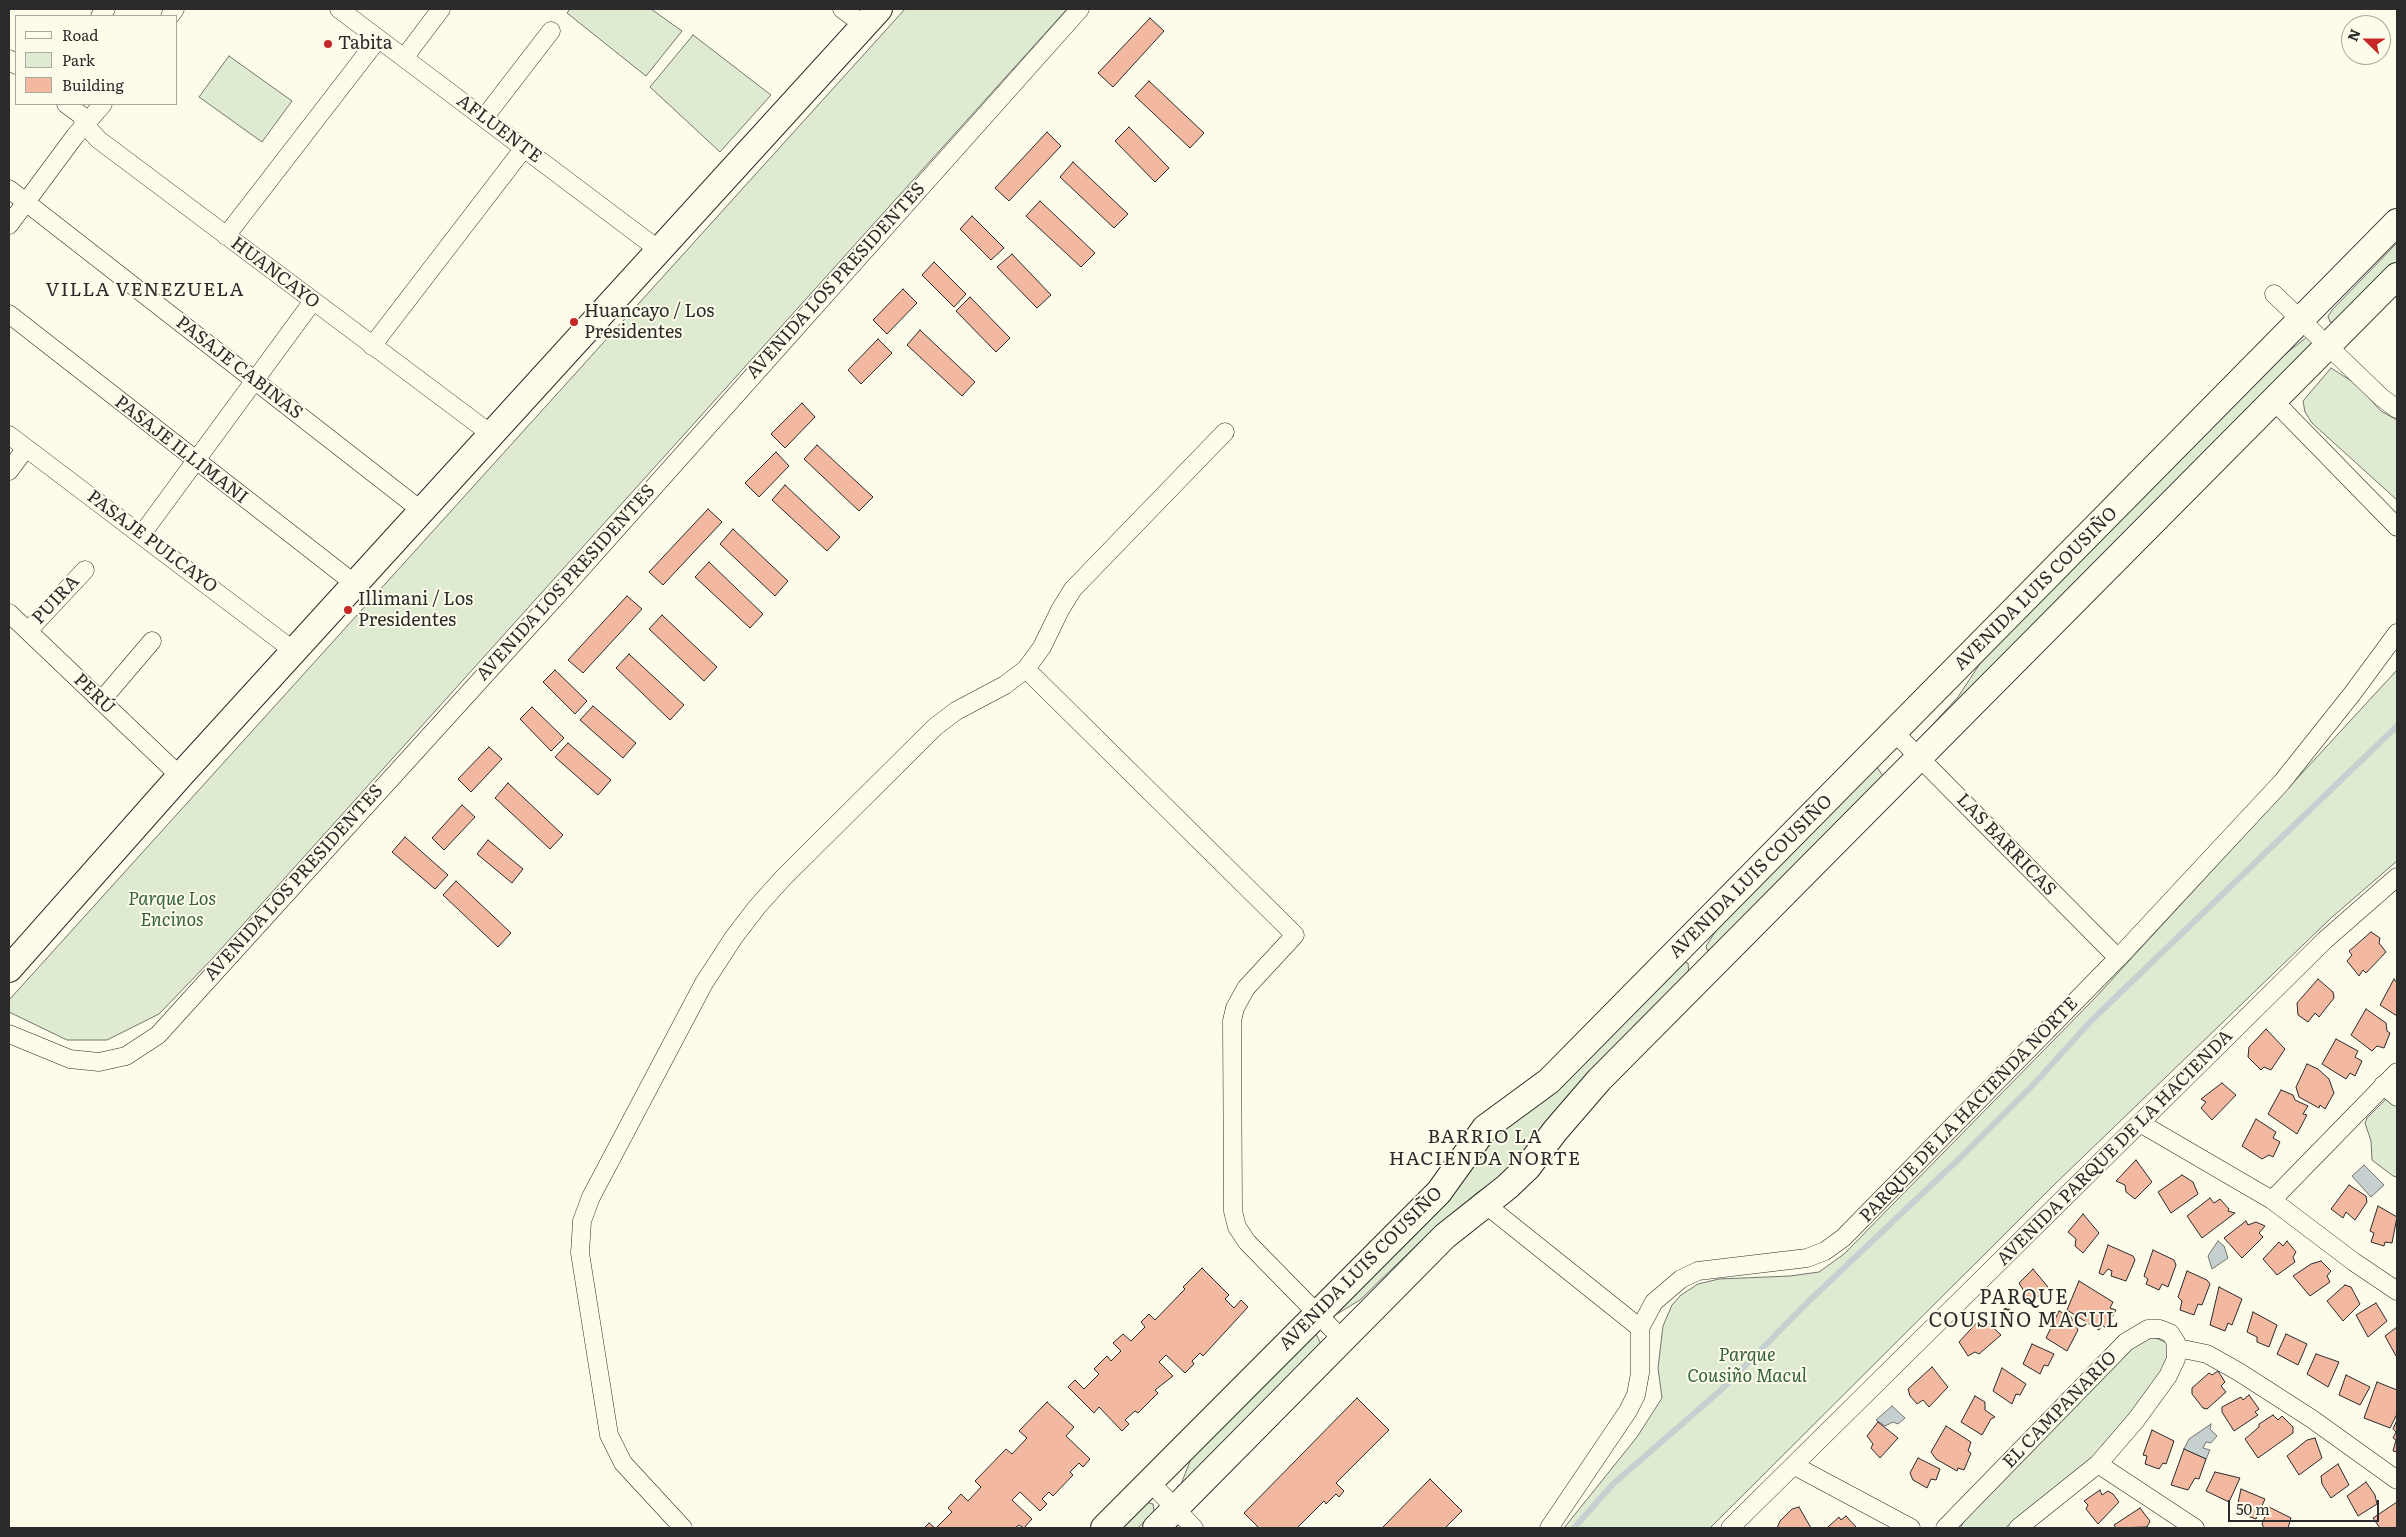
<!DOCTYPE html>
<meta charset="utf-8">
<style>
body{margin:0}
#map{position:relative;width:2406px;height:1537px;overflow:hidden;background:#fdfbea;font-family:Literata,serif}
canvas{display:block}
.frame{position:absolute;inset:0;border:10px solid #2b2b2b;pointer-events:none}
.legend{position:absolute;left:15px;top:15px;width:162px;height:90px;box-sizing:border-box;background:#fdfbea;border:1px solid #a9a89e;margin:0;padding:6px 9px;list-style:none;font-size:15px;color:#2b2b2b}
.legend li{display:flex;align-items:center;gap:10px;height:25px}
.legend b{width:25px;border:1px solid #a9a89e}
.north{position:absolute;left:2341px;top:15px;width:50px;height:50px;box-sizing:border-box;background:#fdfbea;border:1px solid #a9a89e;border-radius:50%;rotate:292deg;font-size:14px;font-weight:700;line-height:20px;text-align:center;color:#2b2b2b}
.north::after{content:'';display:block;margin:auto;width:18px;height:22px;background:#c62828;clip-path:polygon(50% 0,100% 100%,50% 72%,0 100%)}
.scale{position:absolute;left:2228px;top:1500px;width:151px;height:22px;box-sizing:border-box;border:2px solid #2b2b2b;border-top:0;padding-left:6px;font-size:15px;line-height:18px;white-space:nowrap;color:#2b2b2b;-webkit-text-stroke:4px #fdfbea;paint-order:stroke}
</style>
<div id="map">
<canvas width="2406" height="1537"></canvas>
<div class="frame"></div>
<ul class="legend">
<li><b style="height:6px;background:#fdfbea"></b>Road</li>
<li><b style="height:14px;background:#deebd1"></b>Park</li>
<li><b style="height:14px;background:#f2b8a0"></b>Building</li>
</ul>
<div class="north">N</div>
<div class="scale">50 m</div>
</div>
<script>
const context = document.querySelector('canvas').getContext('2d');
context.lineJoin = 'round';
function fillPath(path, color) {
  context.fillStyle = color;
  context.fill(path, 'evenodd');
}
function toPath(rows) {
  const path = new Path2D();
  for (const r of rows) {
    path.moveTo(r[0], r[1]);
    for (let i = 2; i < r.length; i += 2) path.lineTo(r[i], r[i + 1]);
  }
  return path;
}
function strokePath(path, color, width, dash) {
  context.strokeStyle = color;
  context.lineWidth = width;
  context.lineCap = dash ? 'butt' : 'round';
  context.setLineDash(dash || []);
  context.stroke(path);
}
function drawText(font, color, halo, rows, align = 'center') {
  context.font = font + ' Literata,serif';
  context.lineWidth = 4;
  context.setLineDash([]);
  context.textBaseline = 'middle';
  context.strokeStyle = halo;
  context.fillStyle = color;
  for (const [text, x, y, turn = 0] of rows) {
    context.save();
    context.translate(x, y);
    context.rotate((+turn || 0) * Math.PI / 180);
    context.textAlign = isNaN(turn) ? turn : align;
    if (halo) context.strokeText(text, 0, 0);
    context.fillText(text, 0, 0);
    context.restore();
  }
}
const green = toPath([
 [570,9,651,9,682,31,646,76,567,13,570,9],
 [905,9,1067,9,212,959,159,1014,107,1040,67,1040,9,1012,9,1000,905,9],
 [693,35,771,95,720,152,650,87,693,35],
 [229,56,292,101,262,142,199,97,229,56],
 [2397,243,2397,265,2338,322,2330,322,2328,316,2333,309,2397,243],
 [2307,337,2314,341,2314,349,1924,739,1921,737,1958,697,1985,656,2279,359,2307,337],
 [2331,368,2356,384,2381,411,2397,420,2397,500,2312,423,2305,412,2303,401,2331,368],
 [2397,670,2397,861,2331,918,2056,1183,1710,1528,1564,1528,1637,1437,1662,1398,1658,1368,1663,1326,1672,1305,1681,1295,1698,1284,1719,1279,1790,1276,1819,1272,1844,1254,2094,999,2397,670],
 [1877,767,1888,784,1716,949,1707,950,1706,946,1725,917,1877,767],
 [1682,962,1688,963,1689,975,1509,1171,1478,1192,1432,1230,1360,1300,1337,1314,1329,1313,1491,1134,1682,962],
 [2397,1088,2397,1177,2393,1176,2372,1160,2371,1141,2365,1123,2367,1118,2397,1088],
 [1312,1334,1316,1334,1322,1346,1180,1492,1177,1487,1181,1484,1191,1459,1228,1417,1312,1334],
 [2154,1337,2167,1343,2169,1349,2165,1366,2102,1451,2005,1528,1960,1528,1965,1520,2141,1339,2154,1337],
 [1146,1502,1153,1504,1154,1511,1138,1528,1118,1528,1146,1502]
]);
fillPath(green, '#deebd1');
strokePath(green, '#74746e', 1);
const water = toPath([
 [2364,1165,2384,1185,2371,1197,2352,1176,2364,1165],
 [2218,1241,2224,1246,2228,1258,2212,1269,2208,1256,2218,1241],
 [1892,1406,1905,1418,1898,1424,1893,1422,1885,1426,1876,1420,1892,1406],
 [2211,1424,2210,1429,2217,1436,2211,1443,2206,1442,2203,1448,2210,1450,2206,1459,2184,1449,2189,1439,2211,1424]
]);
fillPath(water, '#c7d0d0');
strokePath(water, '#74746e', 1);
strokePath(toPath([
 [1574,1528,1613,1484,1721,1390,1809,1301,1962,1156,2032,1086,2092,1020,2397,726]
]), '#c7d0d0', 6);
const building = toPath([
 [1150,18,1164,31,1113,87,1098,73,1150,18],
 [1149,81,1204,133,1190,148,1135,96,1149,81],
 [1129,127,1169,168,1155,182,1115,141,1129,127],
 [1047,132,1061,146,1009,201,995,188,1047,132],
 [1073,162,1128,214,1114,228,1060,177,1073,162],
 [1040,201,1095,253,1081,267,1026,216,1040,201],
 [972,216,1004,248,991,260,960,229,972,216],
 [1012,254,1051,295,1037,308,997,267,1012,254],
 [934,262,966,294,954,307,922,275,934,262],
 [903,289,917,303,887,334,873,320,903,289],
 [970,297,1010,338,996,352,956,311,970,297],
 [920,330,975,382,962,396,907,345,920,330],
 [878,339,892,353,861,384,848,370,878,339],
 [802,403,815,417,785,448,771,434,802,403],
 [817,445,873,497,859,511,804,459,817,445],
 [776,452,789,466,759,497,745,483,776,452],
 [785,485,840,537,827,551,772,500,785,485],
 [708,509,722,522,663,585,649,572,708,509],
 [733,529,788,581,775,596,720,544,733,529],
 [709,562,763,614,750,628,695,577,709,562],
 [627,596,642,609,583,673,568,660,627,596],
 [662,615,717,667,704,681,649,629,662,615],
 [629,654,684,705,670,720,616,668,629,654],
 [555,670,587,701,575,714,543,682,555,670],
 [593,706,636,743,623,758,580,720,593,706],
 [532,707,564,738,551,751,520,719,532,707],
 [568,743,611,780,598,795,555,757,568,743],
 [489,747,502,759,471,792,458,779,489,747],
 [508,783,563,835,550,849,495,798,508,783],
 [462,805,475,817,444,850,432,838,462,805],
 [405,837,448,875,435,889,392,852,405,837],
 [488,840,523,869,512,883,477,854,488,840],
 [456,881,511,933,498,947,443,895,456,881],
 [2371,932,2380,938,2379,943,2386,952,2366,973,2363,970,2359,976,2347,961,2352,955,2349,951,2371,932],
 [2318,979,2333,992,2334,998,2319,1017,2315,1013,2308,1022,2298,1015,2297,1003,2318,979],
 [2394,979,2397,983,2397,1016,2380,1005,2394,979],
 [2366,1009,2386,1023,2387,1031,2390,1033,2384,1048,2377,1046,2372,1051,2351,1035,2366,1009],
 [2266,1029,2285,1049,2271,1070,2264,1067,2261,1070,2248,1057,2249,1047,2266,1029],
 [2336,1039,2358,1051,2355,1057,2362,1061,2355,1076,2350,1073,2346,1079,2322,1064,2336,1039],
 [2307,1064,2318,1069,2329,1079,2334,1093,2325,1109,2320,1105,2319,1108,2299,1097,2296,1087,2307,1064],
 [2222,1083,2236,1095,2212,1120,2201,1108,2206,1102,2201,1099,2222,1083],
 [2281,1090,2293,1095,2295,1100,2308,1106,2303,1114,2307,1115,2297,1134,2268,1114,2281,1090],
 [2256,1119,2276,1132,2273,1138,2280,1142,2273,1157,2269,1155,2262,1159,2242,1146,2256,1119],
 [2136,1160,2152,1182,2135,1199,2126,1192,2125,1185,2116,1181,2136,1160],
 [2182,1175,2193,1182,2198,1194,2171,1213,2158,1192,2182,1175],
 [2349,1185,2366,1196,2367,1202,2355,1220,2346,1212,2343,1218,2331,1209,2349,1185],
 [2210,1198,2214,1203,2220,1199,2229,1209,2228,1211,2235,1213,2202,1238,2187,1216,2210,1198],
 [2378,1206,2397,1217,2392,1243,2385,1242,2384,1246,2371,1242,2374,1233,2370,1231,2378,1206],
 [2083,1214,2099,1233,2083,1253,2075,1246,2076,1239,2068,1232,2083,1214],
 [2246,1221,2248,1225,2256,1222,2265,1226,2259,1233,2263,1237,2242,1258,2224,1238,2246,1221],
 [2287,1241,2296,1252,2293,1257,2295,1262,2277,1275,2263,1259,2279,1242,2283,1246,2287,1241],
 [2108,1245,2133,1256,2135,1260,2126,1281,2111,1276,2112,1271,2108,1269,2103,1275,2099,1273,2108,1245],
 [2153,1250,2174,1260,2176,1265,2168,1287,2162,1284,2159,1290,2146,1284,2148,1279,2144,1276,2153,1250],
 [2321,1261,2331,1271,2327,1276,2330,1282,2310,1296,2293,1276,2311,1264,2321,1261],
 [1202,1268,1229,1295,1225,1299,1234,1308,1241,1300,1248,1307,1203,1356,1200,1353,1192,1361,1194,1364,1185,1373,1166,1355,1159,1362,1173,1376,1155,1390,1158,1393,1138,1413,1135,1411,1125,1420,1129,1424,1122,1431,1099,1407,1094,1413,1068,1387,1075,1380,1084,1389,1099,1374,1094,1369,1107,1356,1111,1361,1121,1351,1113,1343,1123,1334,1131,1341,1145,1327,1141,1322,1149,1314,1155,1320,1185,1289,1183,1287,1202,1268],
 [2033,1269,2048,1287,2031,1303,2019,1283,2033,1269],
 [2187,1271,2207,1280,2210,1284,2202,1305,2198,1304,2194,1315,2180,1310,2182,1301,2178,1297,2187,1271],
 [2079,1281,2113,1302,2110,1308,2116,1310,2106,1328,2102,1325,2099,1330,2067,1310,2079,1281],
 [2345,1285,2351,1287,2360,1304,2343,1321,2327,1301,2345,1285],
 [2219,1287,2242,1299,2232,1325,2228,1323,2225,1331,2210,1325,2219,1287],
 [2376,1303,2387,1321,2368,1337,2356,1315,2376,1303],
 [2059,1311,2071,1317,2078,1330,2067,1351,2046,1338,2059,1311],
 [2253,1312,2277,1325,2269,1347,2257,1342,2257,1337,2247,1332,2253,1312],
 [1982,1317,2001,1335,1979,1354,1975,1352,1968,1356,1959,1342,1982,1317],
 [2397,1327,2397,1355,2396,1356,2385,1336,2397,1327],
 [2286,1334,2307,1344,2298,1365,2277,1354,2286,1334],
 [2032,1344,2054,1354,2048,1366,2044,1365,2040,1374,2023,1364,2032,1344],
 [2316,1354,2339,1362,2328,1387,2307,1374,2316,1354],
 [1932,1367,1948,1387,1929,1407,1923,1400,1917,1404,1910,1396,1908,1389,1932,1367],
 [2002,1368,2026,1384,2020,1395,2016,1394,2012,1404,1993,1391,2002,1368],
 [2218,1371,2225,1382,2221,1386,2226,1392,2207,1409,2203,1408,2192,1394,2192,1388,2209,1373,2212,1375,2218,1371],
 [2346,1375,2370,1387,2360,1405,2339,1395,2346,1375],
 [2377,1382,2397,1390,2397,1414,2390,1428,2364,1418,2377,1382],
 [2249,1395,2259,1409,2255,1412,2258,1415,2234,1431,2222,1412,2222,1407,2241,1397,2243,1400,2249,1395],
 [1975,1396,1985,1402,1985,1410,1995,1417,1991,1419,1982,1435,1961,1422,1975,1396],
 [1357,1398,1389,1430,1336,1483,1344,1491,1339,1497,1336,1494,1326,1504,1324,1501,1297,1528,1259,1528,1244,1513,1357,1398],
 [1047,1402,1074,1427,1066,1436,1090,1459,1083,1467,1079,1463,1070,1472,1073,1475,1053,1496,1049,1492,1042,1499,1047,1504,1040,1511,1020,1492,1012,1500,1032,1519,1024,1528,1019,1525,1015,1528,936,1528,952,1512,948,1508,961,1494,968,1501,981,1487,975,1481,1006,1449,1012,1454,1027,1438,1019,1431,1047,1402],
 [2273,1415,2278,1420,2282,1416,2293,1427,2293,1433,2258,1458,2245,1439,2259,1427,2259,1424,2273,1415],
 [2397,1420,2397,1452,2393,1451,2396,1440,2393,1438,2396,1432,2393,1429,2397,1420],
 [1878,1422,1898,1438,1880,1458,1871,1448,1873,1444,1867,1436,1878,1422],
 [1946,1426,1971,1442,1968,1451,1971,1453,1964,1470,1958,1468,1957,1471,1936,1459,1931,1452,1946,1426],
 [2152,1430,2174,1441,2166,1464,2163,1463,2159,1469,2145,1464,2147,1456,2143,1455,2152,1430],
 [2315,1438,2322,1458,2299,1475,2287,1456,2307,1440,2315,1438],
 [2184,1449,2206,1459,2199,1479,2195,1478,2188,1490,2171,1485,2184,1449],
 [1918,1458,1940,1469,1936,1480,1931,1479,1927,1488,1913,1480,1910,1473,1918,1458],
 [2338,1464,2349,1485,2331,1498,2322,1484,2321,1476,2338,1464],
 [2215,1472,2240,1478,2229,1502,2206,1491,2215,1472],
 [1430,1479,1462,1511,1445,1528,1382,1528,1430,1479],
 [2366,1482,2375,1495,2377,1504,2358,1516,2347,1496,2366,1482],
 [2241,1489,2265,1499,2256,1519,2236,1512,2241,1489],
 [2100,1490,2102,1495,2108,1491,2113,1494,2119,1502,2098,1524,2086,1509,2088,1505,2084,1501,2100,1490],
 [2397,1502,2397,1528,2380,1528,2373,1518,2397,1502],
 [1799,1507,1811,1528,1777,1528,1780,1521,1792,1509,1799,1507],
 [2269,1507,2291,1518,2288,1528,2264,1528,2262,1524,2269,1507],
 [2140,1508,2150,1521,2147,1527,2116,1528,2114,1525,2140,1508],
 [1846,1516,1857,1528,1827,1528,1839,1517,1841,1520,1846,1516],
 [929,1523,935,1528,924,1528,929,1523]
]);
fillPath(building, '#f2b8a0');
strokePath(building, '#2b2b2b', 1);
const street = toPath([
 [339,9,659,250],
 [842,9,864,25],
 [100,16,106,9],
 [170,16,175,9],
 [404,58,441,9],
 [9,59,16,65],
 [66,104,81,115,85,125,99,140,491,434],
 [484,118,551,31],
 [9,189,422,511],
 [9,225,75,136,103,104],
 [226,236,378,39],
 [2274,294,2381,397,2397,409],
 [9,314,355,584],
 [372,346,524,148],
 [2274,401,2397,527],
 [9,435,294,651],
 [9,471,26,448],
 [142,534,313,301],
 [9,613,180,776],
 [28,631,85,570],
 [1026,669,1295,935,1246,988,1235,1008,1232,1021,1233,1211,1237,1227,1247,1242,1342,1339],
 [101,701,152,641],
 [1894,732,2118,958],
 [9,1034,70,1059,99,1062,126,1056,158,1035,563,589,1080,9],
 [2383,1085,2397,1097],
 [2140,1123,2272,1200,2354,1262,2397,1291],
 [2272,1200,2397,1072],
 [1485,1204,1640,1328],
 [2178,1348,2207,1354,2239,1372,2312,1419,2397,1480],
 [2098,1464,2195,1528],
 [1795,1466,1911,1528],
 [1150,1482,1194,1528],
 [683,1528,623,1463,609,1435,580,1253,582,1221,591,1197,704,983,734,937,757,907,783,878,935,727,956,711,1005,685,1026,669,1042,647,1060,610,1073,589,1225,432],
 [1549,1528,1628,1411,1636,1395,1640,1373,1640,1328,1654,1302,1681,1279,1698,1271,1807,1258,1825,1251,1843,1238,2118,958,2282,782,2352,694,2397,633],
 [1730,1528,2325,940,2397,877],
 [1945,1528,2126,1342,2148,1329,2160,1329,2170,1333,2176,1342,2176,1359,2168,1376,2136,1420,2098,1464,2018,1528]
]);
const secondary = toPath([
 [9,969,180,776,879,9],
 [1104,1528,1439,1192,1485,1128,1549,1081,2397,222],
 [1156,1528,1445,1236,1507,1187,1528,1167,1555,1131,1599,1080,2397,276]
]);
strokePath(street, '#2b2b2b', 19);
strokePath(secondary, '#2b2b2b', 28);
strokePath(street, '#fdfbea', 18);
strokePath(secondary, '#fdfbea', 26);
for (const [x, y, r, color] of [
 [328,44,5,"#c62828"],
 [574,322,5,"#c62828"],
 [348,610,5,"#c62828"]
]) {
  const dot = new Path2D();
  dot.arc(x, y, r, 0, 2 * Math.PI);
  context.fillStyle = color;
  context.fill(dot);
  strokePath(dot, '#fdfbea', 2);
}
drawText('18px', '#2b2b2b', '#fdfbea', [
 ["Tabita",338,44],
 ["Huancayo / Los",584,312],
 ["Presidentes",584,333],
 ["Illimani / Los",358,600],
 ["Presidentes",358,621]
], 'left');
drawText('18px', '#2b2b2b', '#fdfbea', [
 ["AFLUENTE",499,129,37],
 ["HUANCAYO",275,273,37],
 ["AVENIDA LOS PRESIDENTES",836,281,-48],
 ["PASAJE CABINAS",239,368,38],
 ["PASAJE ILLIMANI",181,450,38],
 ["PASAJE PULCAYO",152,542,37],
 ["AVENIDA LOS PRESIDENTES",566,583,-48],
 ["AVENIDA LUIS COUSIÑO",2036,589,-45],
 ["PUIRA",56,600,-47],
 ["PERÚ",94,694,44],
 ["LAS BARRICAS",2006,845,46],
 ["AVENIDA LUIS COUSIÑO",1751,877,-45],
 ["AVENIDA LOS PRESIDENTES",294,883,-48],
 ["PARQUE DE LA HACIENDA NORTE",1969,1110,-46],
 ["AVENIDA PARQUE DE LA HACIENDA",2115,1148,-45],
 ["AVENIDA LUIS COUSIÑO",1361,1269,-45],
 ["EL CAMPANARIO",2060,1410,-46]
]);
drawText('italic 18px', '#34623c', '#fdfbea', [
 ["Parque Los",172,900],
 ["Encinos",172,921],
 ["Parque",1747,1356],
 ["Cousiño Macul",1747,1377]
]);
context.letterSpacing = '1px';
drawText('19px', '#2b2b2b', '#fdfbea', [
 ["VILLA VENEZUELA",145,290],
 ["BARRIO LA",1485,1137],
 ["HACIENDA NORTE",1485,1159]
]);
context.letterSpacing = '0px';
context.letterSpacing = '1px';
drawText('20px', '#2b2b2b', '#fdfbea', [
 ["PARQUE",2024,1298],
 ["COUSIÑO MACUL",2024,1321]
]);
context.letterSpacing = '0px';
</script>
